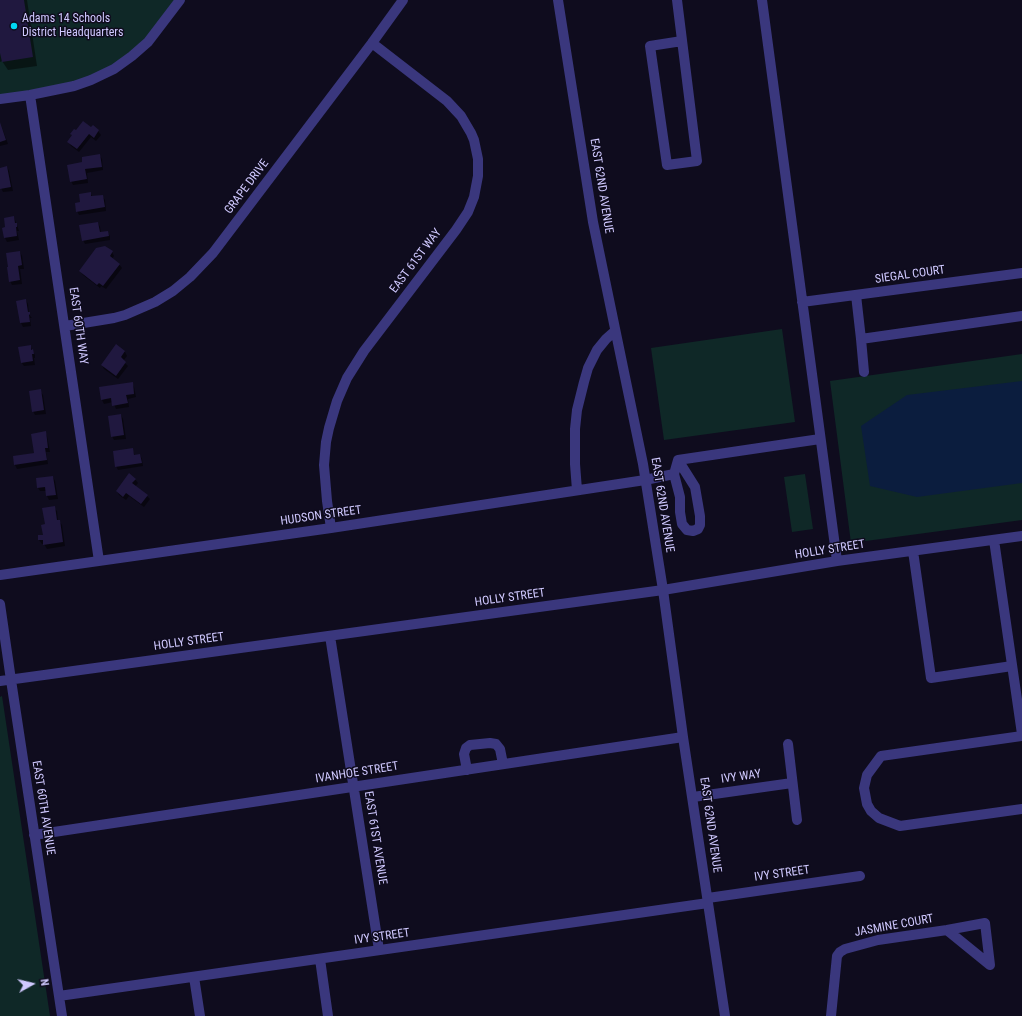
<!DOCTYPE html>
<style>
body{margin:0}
#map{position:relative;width:1022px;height:1016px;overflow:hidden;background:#0f0c1e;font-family:"Roboto Condensed",sans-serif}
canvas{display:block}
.north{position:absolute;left:12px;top:964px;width:40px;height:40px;-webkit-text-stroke:3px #0f0c1e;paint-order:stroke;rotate:82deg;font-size:11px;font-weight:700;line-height:16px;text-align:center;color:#d0c9ff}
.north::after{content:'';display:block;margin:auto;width:14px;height:18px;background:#d0c9ff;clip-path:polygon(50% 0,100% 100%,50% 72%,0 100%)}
</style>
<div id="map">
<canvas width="1022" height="1016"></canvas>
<div class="north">N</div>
</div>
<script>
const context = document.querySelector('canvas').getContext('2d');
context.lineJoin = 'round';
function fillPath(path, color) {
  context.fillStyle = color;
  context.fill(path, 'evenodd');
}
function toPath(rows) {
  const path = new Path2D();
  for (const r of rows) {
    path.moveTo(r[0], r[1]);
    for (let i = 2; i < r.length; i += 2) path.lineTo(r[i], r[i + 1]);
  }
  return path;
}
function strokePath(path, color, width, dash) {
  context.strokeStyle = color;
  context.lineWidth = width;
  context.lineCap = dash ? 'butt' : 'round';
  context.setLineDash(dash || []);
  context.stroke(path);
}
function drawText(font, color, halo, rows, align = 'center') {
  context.font = font + ' "Roboto Condensed",sans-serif';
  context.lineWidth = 3;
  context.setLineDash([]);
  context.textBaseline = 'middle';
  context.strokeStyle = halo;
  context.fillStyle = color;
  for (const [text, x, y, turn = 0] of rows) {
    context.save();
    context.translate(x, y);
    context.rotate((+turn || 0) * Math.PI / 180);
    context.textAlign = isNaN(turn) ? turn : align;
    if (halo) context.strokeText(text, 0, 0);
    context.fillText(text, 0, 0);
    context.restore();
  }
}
fillPath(toPath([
 [0,0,180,0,148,42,101,76,0,99],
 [782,329,795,422,664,440,651,348],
 [1022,354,1022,520,851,543,830,381],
 [805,474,813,529,792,532,784,477],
 [2,696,50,1016,0,1016,0,697]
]), '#0f2827');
fillPath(toPath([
 [1022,381,1022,483,917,497,870,486,861,426,907,395]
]), '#0b1d3e');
fillPath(toPath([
 [0,0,27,0,37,66,8,70,2,61,0,62],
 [0,122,8,144,0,146],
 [93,127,98,131,101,135,96,141,91,137,79,152,71,146,68,142,91,129],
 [99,155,102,159,103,170,87,173,88,183,73,185,71,181,83,163],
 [7,167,9,171,13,191,3,192,1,188,0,184,0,169],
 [90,193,93,197,102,196,105,200,106,211,79,215,77,211,81,203],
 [14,217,18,228,19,231,17,231,19,240,7,242,5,238,7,228],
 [98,223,100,227,101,233,107,232,110,236,110,240,85,244,83,240],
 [20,252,22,256,24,269,20,269,22,284,12,285,10,281],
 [112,252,114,256,112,259,119,264,122,268,106,289,101,286,100,288,83,275,80,271],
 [26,300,28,304,29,314,31,317,32,318,30,318,31,326,23,327,21,323,18,302],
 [30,346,35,355,35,358,34,358,35,365,24,366,21,362],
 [116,346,125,352,127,356,123,361,128,366,118,379,104,369,102,365],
 [132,383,134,387,136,397,128,399,129,407,116,409,113,402,104,404,102,400],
 [40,391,43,395,46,414,35,415,33,411],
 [121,415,123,419,126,439,114,440,112,436],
 [45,432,47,436,50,452,46,452,48,464,17,469,15,465,14,457,35,453],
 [132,449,135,456,140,455,142,459,143,466,118,470,116,466],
 [53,477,55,481,58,499,49,500,47,496,46,491,40,491,38,488],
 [135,479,138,483,135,487,147,496,150,499,144,507,129,496,126,500,119,495,117,491],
 [54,508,57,511,58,521,59,521,62,525,65,546,47,549,44,544,42,544,39,540,39,536,44,535,46,525]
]), '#0007');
fillPath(toPath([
 [0,0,24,0,33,57,2,62,0,53],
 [83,121,91,127,93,125,99,130,94,138,89,134,77,149,67,142,72,135,70,134,74,129,76,130],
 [0,122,6,140,0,142],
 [100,154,102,167,85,169,87,179,70,182,67,165,82,162,82,157],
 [7,166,11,187,0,189,0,168],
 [91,192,91,196,103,195,105,207,76,212,75,203,80,202,79,194],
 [14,216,15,223,17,223,17,227,16,227,17,236,4,238,2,228,5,227,4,218],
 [98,222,100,232,108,231,109,236,82,241,79,225],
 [105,246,113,251,110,256,120,264,103,286,99,283,97,285,79,271,96,248],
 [20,251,22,265,18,266,20,280,9,282,7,267,8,267,6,253],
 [26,299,28,312,30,312,30,314,29,315,30,322,20,323,16,301],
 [116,344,125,351,121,357,126,362,116,376,101,365],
 [31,345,31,350,33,349,34,354,32,354,33,361,21,363,18,347],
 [133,382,134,394,126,395,128,403,112,406,111,398,101,400,99,387],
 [41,389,44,410,32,412,29,391],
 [121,414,124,435,111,437,108,416],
 [46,431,48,448,45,448,47,460,14,465,13,456,34,453,31,434],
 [133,448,134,455,140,454,142,463,115,467,113,451],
 [129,473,136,479,132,483,148,495,141,504,126,493,123,497,116,491],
 [53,476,56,495,46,496,45,487,37,488,36,478],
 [55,506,57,520,60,520,63,542,43,545,43,540,38,540,38,535,43,535,41,525,45,524,42,508]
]), '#20183f');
strokePath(toPath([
 [558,0,593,222,643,464,663,590,683,737,725,1016],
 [677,0,697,161,667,165,650,46,682,41],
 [762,0,837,561],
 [30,95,99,561],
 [0,99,30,95,74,86,91,80,114,69,132,56,148,42,180,0],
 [856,295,861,339,1022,316],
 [802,302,1022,273],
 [65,326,114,318,125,315,155,302,173,291,190,277,213,253,372,43,403,0],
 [861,339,864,372],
 [674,474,680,497,680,512,682,524,687,530,693,531,698,529,700,525,700,516,695,487,678,460],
 [577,490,575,464,575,429,577,410,584,382,588,368,597,350,606,339,615,331],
 [331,528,327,501,324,465,326,442,329,428,337,401,347,378,364,351,456,230,468,212,474,197,478,176,478,159,474,140,471,133,461,116,447,101,372,43],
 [994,540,1022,734],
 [913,551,931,678,1012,666],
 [0,575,331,528,645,480,674,474,678,460,820,439],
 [0,604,11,680,62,1016],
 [330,636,379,950],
 [0,681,663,590,837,561,1022,536],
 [1022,736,881,756,867,775,864,788,867,804,871,811,879,818,900,826,1022,809],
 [788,744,797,820],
 [467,770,464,754,466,748,470,745,490,743,496,744,500,749,503,764],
 [693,797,792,783],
 [34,835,683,737],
 [708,898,860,876],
 [947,930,990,965],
 [320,959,328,1016],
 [194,977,200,1016],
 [59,996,708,903],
 [831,1016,837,956,840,952,845,949,878,940,947,930,985,923,990,965]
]), '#3a377d', 10);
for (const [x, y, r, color] of [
 [14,26,4,"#00d8f4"]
]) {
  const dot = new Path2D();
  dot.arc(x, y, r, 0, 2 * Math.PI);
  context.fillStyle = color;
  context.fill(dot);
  strokePath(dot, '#0f0c1e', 1.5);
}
drawText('12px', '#d0c9ff', '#0f0c1e', [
 ["Adams 14 Schools",22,19],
 ["District Headquarters",22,33]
], 'left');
drawText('12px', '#d0c9ff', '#0f0c1e', [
 ["EAST 62ND AVENUE",601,186,81],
 ["GRAPE DRIVE",247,187,-53],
 ["EAST 61ST WAY",416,261,-53],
 ["SIEGAL COURT",910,275,-8],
 ["EAST 60TH WAY",78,326,82],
 ["EAST 62ND AVENUE",662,505,81],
 ["HUDSON STREET",321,516,-8],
 ["HOLLY STREET",830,550,-9],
 ["HOLLY STREET",510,598,-8],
 ["HOLLY STREET",189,642,-8],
 ["IVANHOE STREET",357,773,-9],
 ["IVY WAY",741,777,-8],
 ["EAST 60TH AVENUE",43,808,81],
 ["EAST 62ND AVENUE",710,825,82],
 ["EAST 61ST AVENUE",375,838,81],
 ["IVY STREET",782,874,-8],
 ["JASMINE COURT",894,926,-10],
 ["IVY STREET",382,937,-8]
]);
</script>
